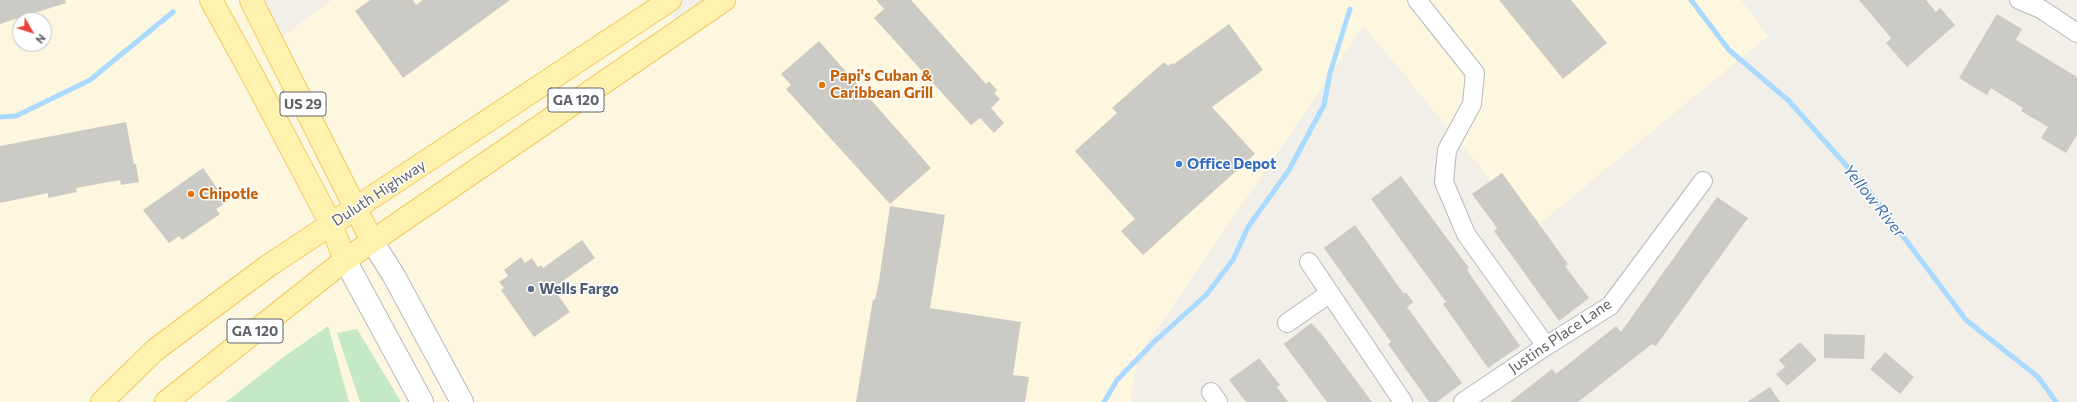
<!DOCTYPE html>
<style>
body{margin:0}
#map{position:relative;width:2077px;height:402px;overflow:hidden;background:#f1efe8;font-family:Commissioner,sans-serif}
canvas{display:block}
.north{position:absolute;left:12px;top:12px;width:40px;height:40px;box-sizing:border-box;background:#fff;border:1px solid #bfc1c3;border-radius:50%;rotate:129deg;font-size:11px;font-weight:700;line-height:16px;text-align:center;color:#5f6368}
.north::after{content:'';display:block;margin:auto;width:14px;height:18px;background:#ea4335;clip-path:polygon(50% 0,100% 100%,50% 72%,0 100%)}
</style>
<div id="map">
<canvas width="2077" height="402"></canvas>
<div class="north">N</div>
</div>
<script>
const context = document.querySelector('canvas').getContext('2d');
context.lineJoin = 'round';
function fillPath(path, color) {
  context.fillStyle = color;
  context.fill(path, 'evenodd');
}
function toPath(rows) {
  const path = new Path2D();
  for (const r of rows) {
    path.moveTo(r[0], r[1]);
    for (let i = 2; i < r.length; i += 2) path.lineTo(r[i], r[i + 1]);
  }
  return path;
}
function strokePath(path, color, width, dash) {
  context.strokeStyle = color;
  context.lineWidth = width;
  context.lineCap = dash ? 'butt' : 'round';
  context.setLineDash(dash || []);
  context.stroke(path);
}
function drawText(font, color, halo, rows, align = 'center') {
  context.font = font + ' Commissioner,sans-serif';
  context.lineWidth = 3;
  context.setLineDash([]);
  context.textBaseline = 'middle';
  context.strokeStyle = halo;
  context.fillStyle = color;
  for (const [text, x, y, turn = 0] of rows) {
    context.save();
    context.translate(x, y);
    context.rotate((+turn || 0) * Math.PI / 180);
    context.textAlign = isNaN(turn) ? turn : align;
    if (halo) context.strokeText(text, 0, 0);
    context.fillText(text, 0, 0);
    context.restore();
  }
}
fillPath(toPath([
 [0,0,253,0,271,45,332,0,658,0,682,28,721,0,1741,0,1768,36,1532,230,1364,26,1138,357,1130,402,0,402],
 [20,20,44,20,44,44,20,44]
]), '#fef7e0');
fillPath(toPath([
 [328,326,349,402,226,402,285,356],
 [357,329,401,402,360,402,337,333]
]), '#c5e8c5');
strokePath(toPath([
 [1691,0,1729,50,1789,101,1869,191,1966,320,2038,377,2056,402],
 [0,117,16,116,90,80,173,12],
 [1104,402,1117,380,1154,342,1206,295,1233,260,1248,227,1289,170,1324,105,1330,73,1350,9]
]), '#aadaff', 5);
fillPath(toPath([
 [0,0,65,0,66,3,0,24],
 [370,0,413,0,416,5,423,0,510,0,403,78,355,11],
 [876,0,911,0,986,84,989,81,997,90,994,93,1000,99,991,108,1004,123,994,133,980,118,971,125,874,18,884,9],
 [1499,0,1571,0,1607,43,1563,79],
 [1859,0,1926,0,1936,12,1940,8,1955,25,1907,67,1886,43,1891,38],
 [1997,14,2022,29,2016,40,2077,77,2077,135,2066,153,2041,138,2048,127,2021,111,2023,108,1991,88,1987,95,1959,78],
 [1229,24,1263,70,1212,107,1255,154,1143,255,1121,231,1135,219,1075,151,1117,113,1112,108,1164,62,1168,66,1172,63,1174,64],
 [819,41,931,168,890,204,786,89,791,85,781,74],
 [126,122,134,164,136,164,139,182,121,185,120,180,76,188,77,192,48,198,48,193,0,203,0,146],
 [203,168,227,202,216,209,220,214,182,240,179,236,169,243,143,210],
 [1502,173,1568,264,1565,266,1589,298,1559,321,1494,231,1497,228,1472,194],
 [1401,176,1469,268,1467,270,1520,346,1488,368,1443,304,1446,302,1371,199],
 [1717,197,1748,218,1656,346,1652,344,1578,402,1510,402,1552,369,1556,374,1616,326,1621,332],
 [890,206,945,215,930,308,1021,322,1013,375,1029,377,1025,402,856,402,873,299,875,300,879,281],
 [1355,225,1404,294,1406,292,1413,302,1407,307,1462,383,1437,402,1429,402,1388,344,1391,342,1324,248],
 [582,240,595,258,556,286,558,289,555,291,570,312,534,337,501,290,504,288,499,282,508,276,504,270,521,257,525,263,532,258,538,267,541,265,543,268],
 [1311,323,1320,332,1372,402,1327,402,1284,344],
 [1824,334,1865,335,1864,359,1824,358],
 [1800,342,1817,360,1787,386,1776,374,1785,367,1779,360],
 [1885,352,1914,377,1900,394,1870,369],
 [1259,358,1280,385,1277,387,1288,402,1246,402,1229,380],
 [1770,387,1780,402,1747,402]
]), '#cccac5');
const street = toPath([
 [1417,0,1475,73,1472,104,1447,150,1444,182,1466,234,1546,346],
 [2019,0,2041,9,2077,33],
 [1309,262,1403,402],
 [1287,323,1330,293],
 [1211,392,1218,402],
 [1463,402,1546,346,1610,306,1703,181]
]);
const secondary = toPath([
 [372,241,394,276,462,402],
 [345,260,422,402]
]);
const primary = toPath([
 [211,0,254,78,331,224,345,260],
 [251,0,372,241],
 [102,402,155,350,268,266,670,0],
 [166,402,345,260,724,0]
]);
strokePath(street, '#b5b8bc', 20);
strokePath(secondary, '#b6babf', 24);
strokePath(primary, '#f2c960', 24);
strokePath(street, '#fff', 18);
strokePath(secondary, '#fff', 22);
strokePath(primary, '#fff2af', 22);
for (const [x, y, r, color] of [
 [822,85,4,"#e8710a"],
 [1179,164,4,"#3f7fe0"],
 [191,194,4,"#e8710a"],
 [531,289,4,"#5c6f8a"]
]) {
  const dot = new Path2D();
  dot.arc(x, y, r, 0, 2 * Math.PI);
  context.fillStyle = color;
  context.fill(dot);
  strokePath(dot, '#fff', 1.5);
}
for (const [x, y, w] of [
 [576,100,56],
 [303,104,46],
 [255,331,56]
]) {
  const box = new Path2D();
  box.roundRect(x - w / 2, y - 12, w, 24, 3);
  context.fillStyle = '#fff';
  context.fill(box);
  strokePath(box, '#5f6368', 1);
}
drawText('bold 14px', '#5f6368', null, [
 ["GA 120",576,100],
 ["US 29",303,104],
 ["GA 120",255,331]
]);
drawText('bold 15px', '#c56008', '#fff', [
 ["Papi's Cuban &",830,76],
 ["Caribbean Grill",830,93],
 ["Chipotle",199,194]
], 'left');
drawText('bold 15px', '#366cbe', '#fff', [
 ["Office Depot",1187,164]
], 'left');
drawText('15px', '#5f6368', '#fff', [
 ["Duluth Highway",379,193,-33],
 ["Justins Place Lane",1560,336,-34]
]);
drawText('bold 15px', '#4e5e75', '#fff', [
 ["Wells Fargo",539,289]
], 'left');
drawText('italic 16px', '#4174aa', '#fff', [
 ["Yellow River",1874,201,51]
]);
</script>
